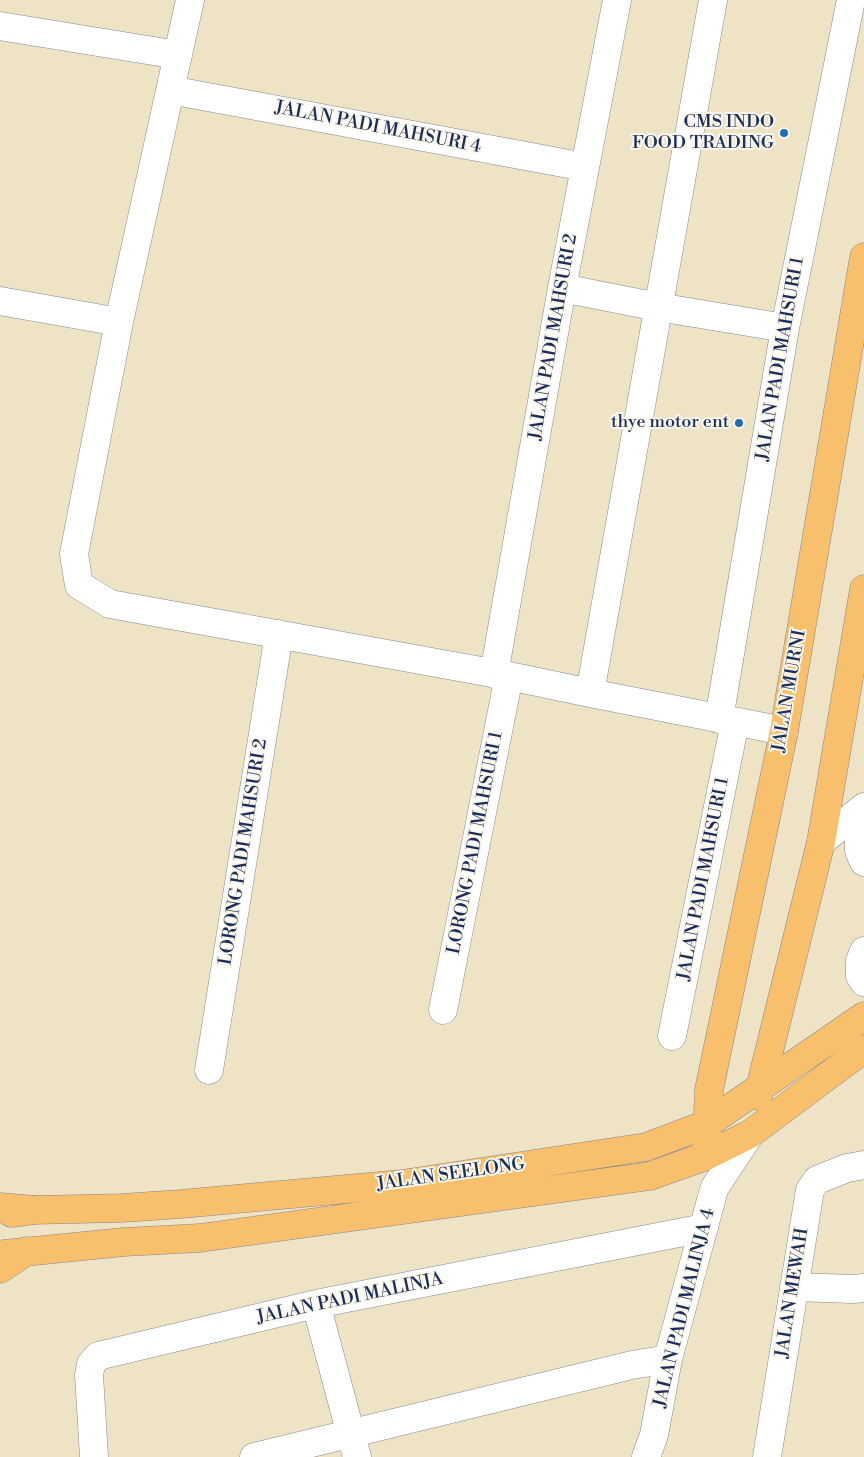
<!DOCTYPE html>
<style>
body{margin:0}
canvas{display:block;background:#efe3c5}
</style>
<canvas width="864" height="1457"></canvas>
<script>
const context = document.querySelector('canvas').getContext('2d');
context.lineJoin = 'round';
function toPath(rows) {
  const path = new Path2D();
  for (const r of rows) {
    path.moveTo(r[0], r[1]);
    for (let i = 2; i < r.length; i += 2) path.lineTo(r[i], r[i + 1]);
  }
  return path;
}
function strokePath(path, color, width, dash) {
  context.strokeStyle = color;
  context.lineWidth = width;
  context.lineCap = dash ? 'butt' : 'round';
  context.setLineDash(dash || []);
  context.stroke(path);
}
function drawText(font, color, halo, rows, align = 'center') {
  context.font = font + ' "Libre Bodoni",serif';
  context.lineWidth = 4;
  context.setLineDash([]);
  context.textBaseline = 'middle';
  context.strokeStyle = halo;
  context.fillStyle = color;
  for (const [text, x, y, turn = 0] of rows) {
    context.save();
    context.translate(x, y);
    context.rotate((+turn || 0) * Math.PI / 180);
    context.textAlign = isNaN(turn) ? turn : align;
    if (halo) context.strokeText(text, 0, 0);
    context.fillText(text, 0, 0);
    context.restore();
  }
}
const minor = toPath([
 [190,0,119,322,74,554,79,585,110,604,509,676,590,693,784,731],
 [0,26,178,55],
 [170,90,585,167],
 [562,288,658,307,785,328],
 [0,301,119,322],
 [494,674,562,288,617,0],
 [590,693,713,0],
 [719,719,785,328,851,0],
 [853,816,859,829,859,851,864,862],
 [821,842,864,807],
 [864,951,860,961,860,976,864,982],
 [443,1010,509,676],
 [672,1036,735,722],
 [209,1070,279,634],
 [794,1287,853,1289,864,1288],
 [316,1304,357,1457],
 [94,1457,89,1375,91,1364,98,1356,316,1304,704,1228],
 [254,1457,632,1365,668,1359],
 [646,1457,654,1435,668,1359,713,1193,715,1187,750,1134],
 [767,1457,810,1190,817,1180,847,1168,864,1165]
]);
const major = toPath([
 [758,1096,821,842,864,589],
 [706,1156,709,1090,784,731,864,257],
 [11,1213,34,1210,122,1208,181,1204,402,1184,646,1147,707,1124,864,1016],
 [4,1254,124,1242,200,1238,650,1176,706,1156,750,1134,864,1049]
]);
const highway = toPath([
 [0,1207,34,1210],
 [0,1269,27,1251]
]);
strokePath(minor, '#858992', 29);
strokePath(major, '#858992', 29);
strokePath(highway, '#858992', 29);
strokePath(minor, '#fff', 28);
strokePath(major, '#f8bf6c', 28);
strokePath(highway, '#f8bf6c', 28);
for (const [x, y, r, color] of [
 [784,133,5,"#1f6fb2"],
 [739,423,5,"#1f6fb2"]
]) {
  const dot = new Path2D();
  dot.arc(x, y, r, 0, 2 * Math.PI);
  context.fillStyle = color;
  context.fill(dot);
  strokePath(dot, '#fbf7ec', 2);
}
drawText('18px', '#1b2f5e', '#fbf7ec', [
 ["CMS INDO",774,123],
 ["FOOD TRADING",774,144],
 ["thye motor ent",729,423]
], 'right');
drawText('18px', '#1b2f5e', '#fbf7ec', [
 ["JALAN PADI MAHSURI 4",378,128,11],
 ["JALAN PADI MAHSURI 2",554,337,-80],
 ["JALAN PADI MAHSURI 1",781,359,-80],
 ["JALAN MURNI",790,691,-80],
 ["LORONG PADI MAHSURI 1",476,843,-79],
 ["LORONG PADI MAHSURI 2",244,852,-81],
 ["JALAN PADI MAHSURI 1",704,879,-79],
 ["JALAN SEELONG",451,1175,-8],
 ["JALAN MEWAH",793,1293,-81],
 ["JALAN PADI MALINJA",350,1299,-12],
 ["JALAN PADI MALINJA 4",685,1308,-76]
]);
</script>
